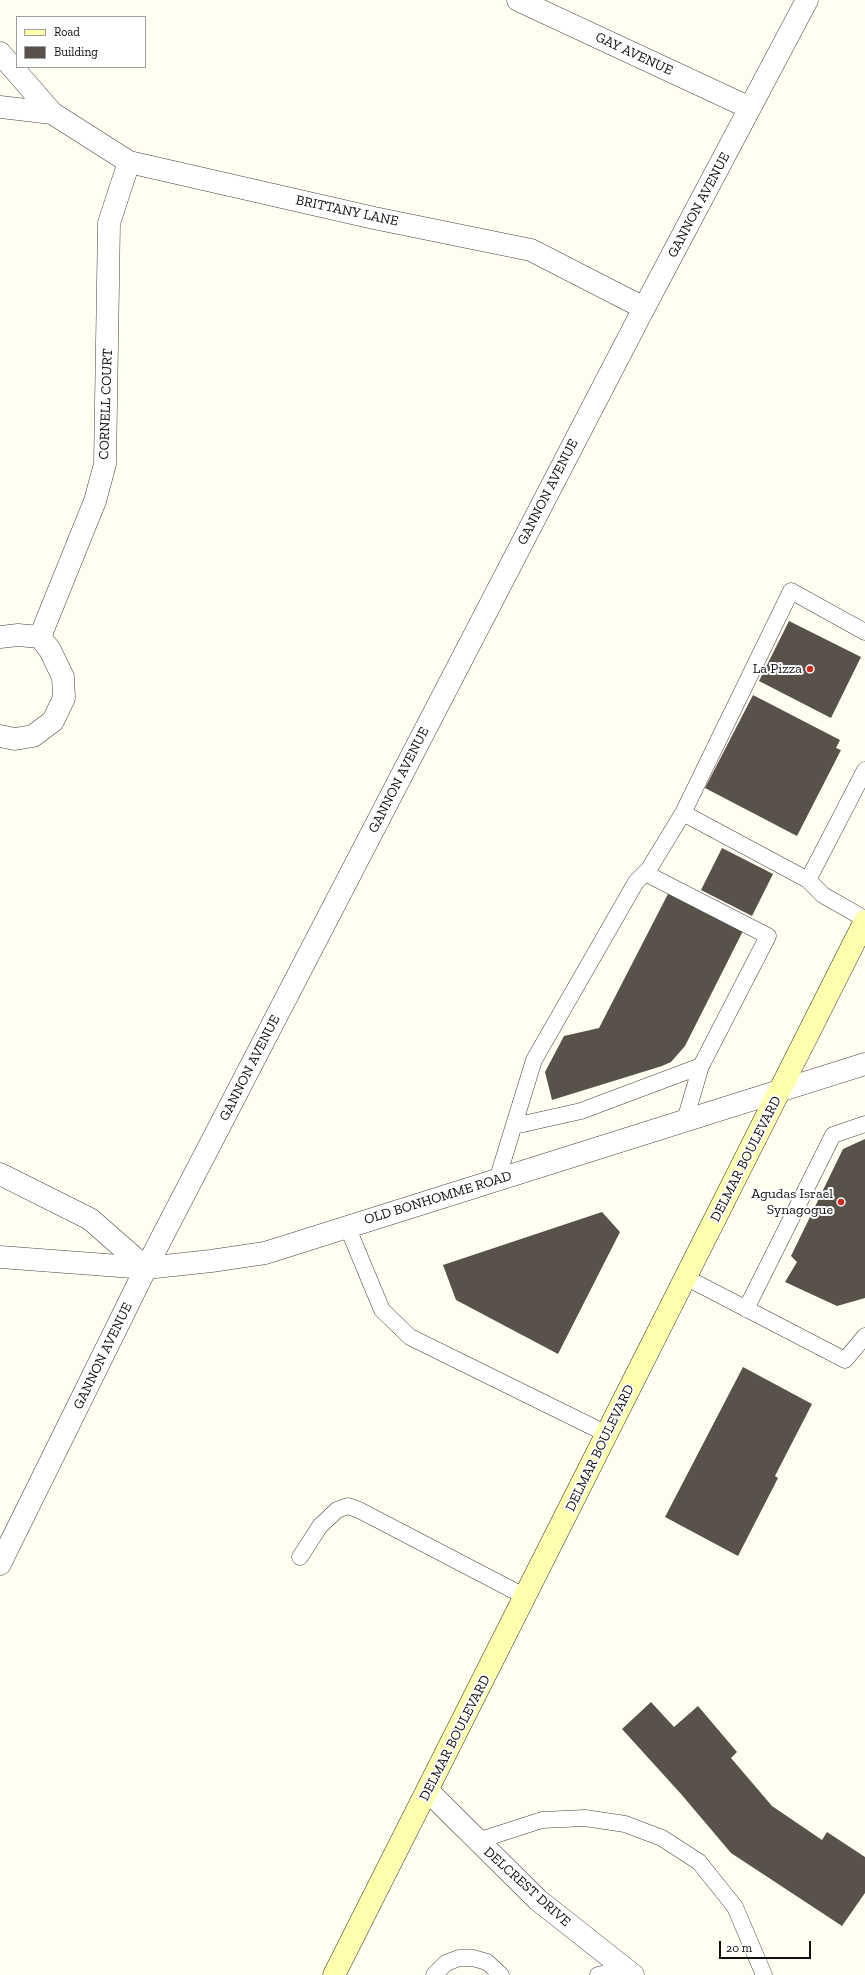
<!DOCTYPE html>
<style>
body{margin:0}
#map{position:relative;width:865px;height:1975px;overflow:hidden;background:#fffef1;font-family:"Zilla Slab",serif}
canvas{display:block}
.legend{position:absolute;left:16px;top:16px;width:130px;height:52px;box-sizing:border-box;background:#fff;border:1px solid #9f9f9f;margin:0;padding:5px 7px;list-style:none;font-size:12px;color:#0f0f0f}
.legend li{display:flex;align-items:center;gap:8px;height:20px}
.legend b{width:20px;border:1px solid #9f9f9f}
.scale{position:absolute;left:719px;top:1941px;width:92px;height:18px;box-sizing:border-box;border:2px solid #0f0f0f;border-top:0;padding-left:5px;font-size:12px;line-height:14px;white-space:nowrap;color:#0f0f0f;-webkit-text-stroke:3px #fff;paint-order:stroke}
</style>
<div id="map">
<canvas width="865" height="1975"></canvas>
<ul class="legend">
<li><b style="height:5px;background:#fdffac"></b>Road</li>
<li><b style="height:11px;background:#59524b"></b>Building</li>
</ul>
<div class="scale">20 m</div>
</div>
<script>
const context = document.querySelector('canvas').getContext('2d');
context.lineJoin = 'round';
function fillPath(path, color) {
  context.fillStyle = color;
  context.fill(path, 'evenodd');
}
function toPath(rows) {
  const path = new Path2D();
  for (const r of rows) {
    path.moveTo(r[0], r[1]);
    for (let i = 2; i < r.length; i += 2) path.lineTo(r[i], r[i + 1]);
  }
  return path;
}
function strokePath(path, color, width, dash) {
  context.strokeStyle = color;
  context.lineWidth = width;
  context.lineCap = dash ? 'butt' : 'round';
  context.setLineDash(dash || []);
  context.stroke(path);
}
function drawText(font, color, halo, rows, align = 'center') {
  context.font = font + ' "Zilla Slab",serif';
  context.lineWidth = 4;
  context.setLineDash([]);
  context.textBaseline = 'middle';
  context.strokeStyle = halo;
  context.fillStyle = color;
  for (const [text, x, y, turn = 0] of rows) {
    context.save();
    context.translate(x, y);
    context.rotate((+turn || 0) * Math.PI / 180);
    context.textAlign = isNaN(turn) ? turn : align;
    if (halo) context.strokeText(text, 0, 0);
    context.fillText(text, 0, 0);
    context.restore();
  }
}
fillPath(toPath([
 [789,621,861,657,831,718,759,681],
 [753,695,840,740,836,748,841,750,797,836,705,788],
 [722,848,773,874,752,916,701,890],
 [670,890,745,927,685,1046,671,1062,662,1066,552,1100,545,1072,564,1036,599,1028],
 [865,1139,865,1298,837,1306,785,1282,797,1262,791,1256,843,1149],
 [602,1212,620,1232,558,1354,456,1300,443,1265],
 [743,1367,812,1404,775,1476,778,1478,738,1556,665,1517],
 [651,1702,674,1727,698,1706,737,1752,731,1758,772,1806,822,1840,827,1832,865,1857,865,1893,842,1926,731,1853,681,1794,622,1729]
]), '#59524b');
const service = toPath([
 [865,632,791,591,683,813,808,880,823,895,865,919],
 [808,880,865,770],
 [685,1120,701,1066],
 [514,1126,581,1111,701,1066,768,936,645,873],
 [497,1180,534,1060,636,882,649,869,683,813],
 [347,1226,382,1310,410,1337,607,1434],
 [685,1277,845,1360,865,1336],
 [746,1309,833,1135,865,1124],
 [300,1557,320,1526,337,1510,348,1506,359,1510,526,1597],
 [477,1841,542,1820,585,1818,625,1824,662,1838,699,1862,735,1907,764,1975],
 [434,1975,446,1963,459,1958,473,1958,487,1962,501,1975],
 [598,1975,624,1969]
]);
const minor = toPath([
 [518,0,750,108],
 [0,53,52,113,129,162,374,218,531,250,644,308],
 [0,107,52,113],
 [0,637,18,635,40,637,50,650,63,677,64,698,53,721,33,736,15,739,0,736],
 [40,637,95,501,105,464,109,223,129,162],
 [0,1174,90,1219,146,1268],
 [0,1564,146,1268,644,308,807,0],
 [428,1791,538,1900,633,1975]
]);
const tertiary = toPath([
 [0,1257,146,1268,211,1261,265,1253,865,1064]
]);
const secondary = toPath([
 [334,1975,865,921]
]);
strokePath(service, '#424242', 17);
strokePath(minor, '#424242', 23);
strokePath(tertiary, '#424242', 23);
strokePath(secondary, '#313131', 23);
strokePath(service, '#fff', 16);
strokePath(minor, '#fff', 22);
strokePath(tertiary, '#fff', 22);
strokePath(secondary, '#fdffac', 22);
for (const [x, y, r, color] of [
 [810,669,4,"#cb2b1c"],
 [841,1202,4,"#cb2b1c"]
]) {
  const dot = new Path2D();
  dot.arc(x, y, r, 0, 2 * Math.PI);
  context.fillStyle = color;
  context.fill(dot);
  strokePath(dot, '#fff', 1.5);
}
drawText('14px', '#0f0f0f', '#fff', [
 ["GAY AVENUE",634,54,25],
 ["GANNON AVENUE",699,205,-62],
 ["BRITTANY LANE",347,211,12],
 ["CORNELL COURT",106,404,-88],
 ["GANNON AVENUE",548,492,-63],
 ["GANNON AVENUE",399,780,-63],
 ["GANNON AVENUE",250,1068,-63],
 ["DELMAR BOULEVARD",746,1159,-63],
 ["OLD BONHOMME ROAD",438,1198,-17],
 ["GANNON AVENUE",103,1356,-64],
 ["DELMAR BOULEVARD",600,1448,-64],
 ["DELMAR BOULEVARD",455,1738,-63],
 ["DELCREST DRIVE",527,1887,42]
]);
drawText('14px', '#0f0f0f', '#fff', [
 ["La Pizza",802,669],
 ["Agudas Israel",833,1194],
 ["Synagogue",833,1210]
], 'right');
</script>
